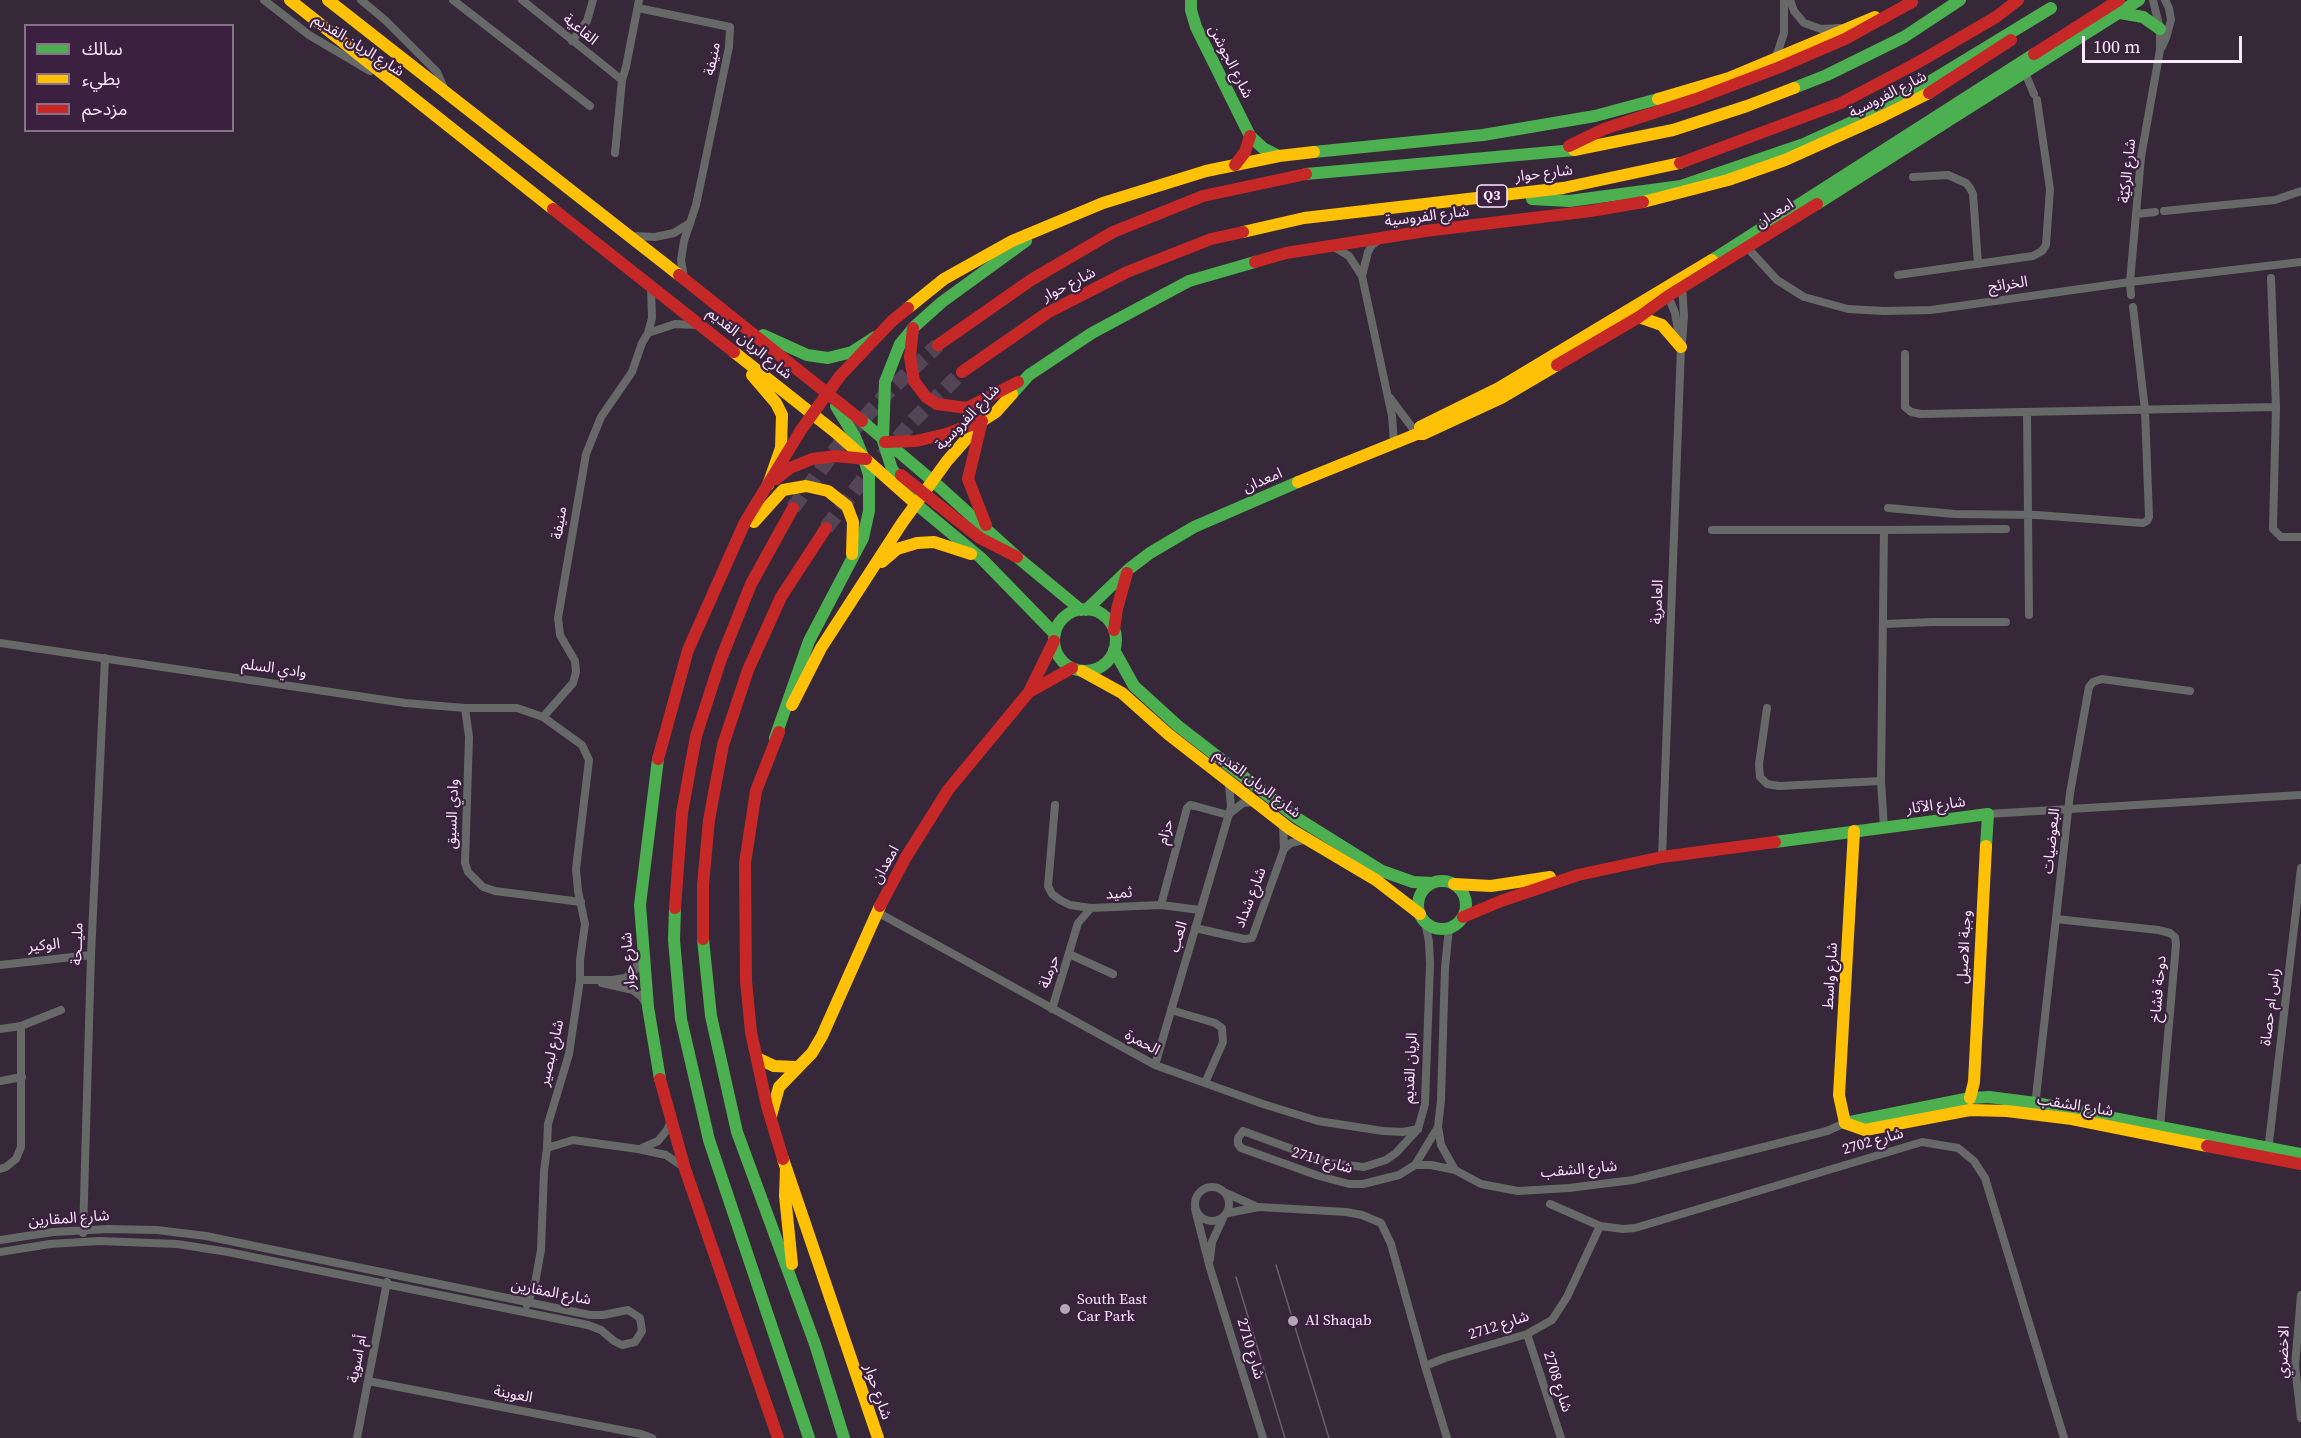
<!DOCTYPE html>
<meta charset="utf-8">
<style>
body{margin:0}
#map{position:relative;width:2301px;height:1438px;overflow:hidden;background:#362838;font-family:"Source Serif 4","Noto Sans Arabic",serif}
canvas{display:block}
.legend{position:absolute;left:24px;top:24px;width:210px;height:108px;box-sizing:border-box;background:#3b213f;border:2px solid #87718b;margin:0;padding:8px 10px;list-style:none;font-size:18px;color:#fae9fc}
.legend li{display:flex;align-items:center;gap:12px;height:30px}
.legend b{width:30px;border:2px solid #87718b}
.scale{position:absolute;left:2082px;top:36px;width:160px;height:27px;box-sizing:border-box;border:3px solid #fae9fc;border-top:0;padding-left:8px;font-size:18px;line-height:21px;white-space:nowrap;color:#fae9fc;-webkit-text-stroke:4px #3b213f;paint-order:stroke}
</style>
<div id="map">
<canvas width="2301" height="1438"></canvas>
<ul class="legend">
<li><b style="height:8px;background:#4caf50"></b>سالك</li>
<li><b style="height:8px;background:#ffc107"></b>بطيء</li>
<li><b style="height:8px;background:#c62828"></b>مزدحم</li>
</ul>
<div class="scale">100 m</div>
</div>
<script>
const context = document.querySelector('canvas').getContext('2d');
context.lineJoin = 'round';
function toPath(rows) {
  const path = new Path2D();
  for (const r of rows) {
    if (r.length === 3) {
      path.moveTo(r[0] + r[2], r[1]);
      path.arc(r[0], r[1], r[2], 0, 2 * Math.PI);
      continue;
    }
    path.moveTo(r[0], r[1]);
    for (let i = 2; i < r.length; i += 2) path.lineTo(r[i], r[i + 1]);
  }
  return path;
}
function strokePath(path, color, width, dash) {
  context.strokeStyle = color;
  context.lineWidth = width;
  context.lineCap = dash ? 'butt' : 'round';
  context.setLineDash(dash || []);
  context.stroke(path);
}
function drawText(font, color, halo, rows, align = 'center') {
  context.font = font + ' "Source Serif 4","Noto Sans Arabic",serif';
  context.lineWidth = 4.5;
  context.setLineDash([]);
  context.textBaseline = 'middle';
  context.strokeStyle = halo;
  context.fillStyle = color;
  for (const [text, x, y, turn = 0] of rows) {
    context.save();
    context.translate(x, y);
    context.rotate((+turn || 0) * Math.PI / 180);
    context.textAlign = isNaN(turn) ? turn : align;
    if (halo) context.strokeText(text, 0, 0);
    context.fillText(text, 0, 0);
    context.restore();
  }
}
strokePath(toPath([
 [793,508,836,449,888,392,938,345],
 [826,528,868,473,913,421,962,372]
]), '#534555', 15, [15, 8]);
strokePath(toPath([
 [264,0,309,35,370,71],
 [361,0,385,20,437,72,444,88],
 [453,0,590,106],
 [522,0,622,80],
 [1790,0,1794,11,1804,23,1821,29,1840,28],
 [638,8,730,27,729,47,696,205,684,241,681,260,684,277],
 [572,41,587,21,593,0],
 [2162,47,2166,38,2171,20,2169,8,2165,0],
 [1776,57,1784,33,1784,0],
 [2025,73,2034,94],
 [615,153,622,80,626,67,639,0],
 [1913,177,1948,175,1966,183,1970,188,1973,194,1978,264],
 [2164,211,2275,200,2301,191],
 [2137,214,2155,212],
 [634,236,655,237,674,233,690,223],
 [1331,245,1349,256,1362,276,1392,416,1394,443],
 [1745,245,1777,280,1804,297,1848,309,1884,311,1931,310,2130,282,2301,262],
 [1898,275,2033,256,2042,251,2046,245,2050,189,2037,100],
 [1362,276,1368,252,1372,245,1379,240],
 [2271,278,2276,407,2273,529,2281,537,2301,537],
 [1682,285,1684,316,1682,343],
 [2131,295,2130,282,2141,157,2160,50,2160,29,2153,0],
 [648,333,675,324,697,325],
 [1905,354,1905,407,1911,412,1921,414,2276,407],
 [1390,398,1417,434],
 [2027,412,2029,615],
 [1888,508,1955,514,2037,515,2143,523,2147,521,2149,517,2145,410,2133,307],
 [1712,530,1884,530,1881,781,1884,828],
 [1884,530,2006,529],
 [1884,624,1932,622,2006,622],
 [0,643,405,703,465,708,517,708,543,717,582,745,589,760,576,869,578,891,585,924,580,960,580,980],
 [465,708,469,737,465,863,468,872,483,887,495,891,581,902],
 [1767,708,1759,764,1760,777,1767,784,1779,786,1881,781],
 [543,717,573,683,576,672,575,661,560,635,558,618,586,454,601,417,632,372,642,343,648,333,652,318,651,286],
 [1055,805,1048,886,1052,894,1060,900,1070,905,1091,908],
 [1230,813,1243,803,1253,802],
 [1988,814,2301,795],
 [1284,849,1291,843,1308,839],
 [1662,857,1681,347,1675,313,1667,293],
 [1161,905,1187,808,1190,805,1195,806,1228,815],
 [877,912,1155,1065,1263,1104,1318,1121,1383,1131,1403,1132,1418,1129],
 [2056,919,2158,930,2170,933,2175,937,2176,944,2160,1127],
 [1425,922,1429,942,1430,964,1425,1104,1418,1129,1396,1153,1386,1160,1364,1167,1330,1163,1243,1131,1238,1138,1238,1144,1241,1148,1319,1176,1349,1184,1363,1184,1399,1175,1415,1165,1438,1127,1441,1100,1445,968,1449,928],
 [1195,928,1244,939,1252,938,1284,849,1283,824],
 [1069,954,1113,974],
 [0,965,91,955],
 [602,983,633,990,642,997,647,1006],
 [1052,1009,1078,923,1091,908,1161,905,1200,910],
 [1171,1010,1215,1023,1222,1028,1223,1042,1205,1083],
 [0,1029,21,1026,61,1010],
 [1155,1065,1231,807,1229,784],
 [0,1081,22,1077],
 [2035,1106,2070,793,2089,687,2093,682,2102,679,2190,691],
 [1438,1127,1441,1145,1455,1170,1481,1184,1518,1191,1569,1188,1633,1180,1827,1131,1845,1123],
 [547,1148,548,1124,569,1054,580,980,613,980,625,978,635,970,642,952],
 [642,1148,658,1141,667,1130,671,1121],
 [2268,1151,2301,868],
 [1415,1165,1431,1165,1455,1170],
 [0,1169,6,1167,16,1159,21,1147,21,1026],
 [1212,1204,17],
 [1226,1193,1255,1206],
 [1550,1204,1600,1226,1623,1229,1635,1228,1922,1142,1958,1148,1974,1161,1985,1178,2064,1438],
 [1195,1209,1210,1268,1263,1438],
 [1228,1213,1259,1207,1346,1212,1362,1215,1381,1223,1391,1244,1425,1366],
 [83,1233,91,955,105,658],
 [0,1240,53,1232,108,1229,157,1230,206,1236,590,1315,603,1315,628,1310,640,1318,642,1331,635,1342,622,1345,614,1341,601,1330,588,1325,228,1252,177,1244,99,1241,50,1244,0,1252],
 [1210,1259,1212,1242,1223,1218],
 [2301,1295,2295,1366,2301,1418],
 [527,1305,535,1283,541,1250,544,1171,547,1148,573,1140,638,1149,666,1155,685,1168],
 [1527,1334,1561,1438],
 [368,1381,641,1434,652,1438],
 [357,1438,387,1282],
 [1447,1438,1425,1366,1445,1358,1527,1334,1552,1320,1567,1297,1600,1226]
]), '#666967', 8);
strokePath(toPath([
 [1191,0,1191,10,1196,27,1250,136,1263,148,1279,156],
 [2120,13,2143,17,2160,29],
 [1794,88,1827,75,1904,37,1960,0],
 [1314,152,1483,135,1595,116,1658,99],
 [1306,174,1574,150],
 [1532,199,1569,201,1681,186,1804,144,1876,111,1931,81,2051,8],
 [1817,204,2139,0],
 [1026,241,942,302,914,327,900,344,885,382,883,441,892,469,916,504,981,558,1055,634],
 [1712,260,2034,54],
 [763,335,807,355,828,358,852,352,875,337],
 [1012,394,1029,375,1092,333,1189,281,1255,262],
 [862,421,934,482],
 [934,482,1017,557,1081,610],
 [1085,640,31],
 [1086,610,1129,569,1150,553,1194,527,1298,482],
 [1114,650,1134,686,1178,726,1297,818,1382,871,1413,882,1432,883],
 [775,738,809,641,863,538,869,511,869,475,864,459,855,437,836,406],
 [658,759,640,905,648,1007,660,1079],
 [1775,842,1988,814,1986,846],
 [1442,905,24],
 [675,908,674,940,681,1019,709,1140,809,1438],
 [703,939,711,1016,737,1132,815,1344,844,1438],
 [1845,1123,1970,1098,1989,1097,2036,1103,2301,1154]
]), '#4caf50', 12);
strokePath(toPath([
 [290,0,553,209],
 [328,0,679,275],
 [1658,99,1729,78,1875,17],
 [1574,150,1673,130,1747,106,1794,88],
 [1643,202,1728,180,1785,160,1883,116,1929,93],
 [1243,232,1304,218,1563,188,1680,163],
 [908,308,944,279,1012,241,1103,203,1206,171,1279,156,1314,152],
 [1639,317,1662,325,1681,347],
 [734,352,835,432,916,504],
 [752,375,776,403,782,415,781,448,768,485],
 [1420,427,1499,388,1712,260],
 [1298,482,1417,434,1423,434,1501,398,1557,365],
 [754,522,783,490,806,486,828,491,847,506,853,522,852,554],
 [882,562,897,549,917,543,934,542,971,554],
 [1082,671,1122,693,1168,734,1290,829,1376,880,1420,914],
 [792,705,821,648,902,523,947,461,982,421,996,412,1012,394],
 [1454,884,1491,886,1550,877],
 [759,1059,774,1066,796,1067],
 [1970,1098,1974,1082,1986,846],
 [771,1116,779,1087,812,1053,822,1036,880,906],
 [1845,1123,1865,1130,1970,1110,2007,1111,2072,1119,2207,1146],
 [1845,1123,1839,1095,1854,831],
 [783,1159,878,1438],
 [786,1168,785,1196,792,1264]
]), '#ffc107', 12);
strokePath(toPath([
 [2034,54,2119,0],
 [1929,93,2011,40],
 [1569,146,1604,129,1696,99,1780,67,1845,39,1912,2],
 [1680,163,1841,103,1917,63,1996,17,2018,0],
 [1235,165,1245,152,1250,136],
 [553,209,734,352],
 [1255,262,1286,253,1425,231,1591,211,1643,202],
 [679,275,862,421],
 [913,328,910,357,914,381,926,397,937,404,967,408,1018,382],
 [938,345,1031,280,1113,232,1203,196,1306,174],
 [1557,365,1639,317,1668,296,1817,204],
 [962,372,1047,313,1127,272,1211,239,1243,232],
 [981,425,968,479,986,525],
 [885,442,916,441,946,434,982,421],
 [901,475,980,538,1017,557],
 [776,479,790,468,812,459,835,456,866,459],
 [1114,630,1117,609,1127,573],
 [1029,692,1072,668],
 [779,732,756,791,745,863,746,981,751,1032,767,1106,783,1159],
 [658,759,688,650,745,522,801,430,840,376,892,321,908,308],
 [880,906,906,857,948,790,1029,692,1054,641],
 [675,908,682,813,696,736,721,659,751,584,793,508],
 [1463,917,1501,901,1578,875,1662,857,1775,842],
 [703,939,703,885,709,820,723,745,748,670,781,597,826,528],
 [660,1079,685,1169,778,1438],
 [2207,1146,2301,1164]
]), '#c62828', 12);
strokePath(toPath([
 [1276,1265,1329,1438],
 [1236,1277,1285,1438]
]), '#666167', 1.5);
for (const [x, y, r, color] of [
 [1065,1309,6,"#b5a5b7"],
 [1293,1321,6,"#b5a5b7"]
]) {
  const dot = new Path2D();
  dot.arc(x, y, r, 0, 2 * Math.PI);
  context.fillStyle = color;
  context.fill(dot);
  strokePath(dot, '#3b213f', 2);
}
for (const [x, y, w] of [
 [1492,196,30]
]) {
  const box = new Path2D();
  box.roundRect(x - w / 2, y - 11, w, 22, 4.5);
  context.fillStyle = '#3b213f';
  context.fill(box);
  strokePath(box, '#fae9fc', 1.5);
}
drawText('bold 14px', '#fae9fc', null, [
 ["Q3",1492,196]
]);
drawText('15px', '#fae9fc', '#3b213f', [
 ["القاعية",580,30,39],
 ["شارع الريان القديم",358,46,32],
 ["منيفة",713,59,-79],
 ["شارع الجوشن",1230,62,63],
 ["شارع الفروسية",1888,95,-27],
 ["شارع الركيّة",2128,171,-84],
 ["شارع حوار",1544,174,-7],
 ["امعدان",1775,214,-32],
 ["شارع الفروسية",1427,217,-7],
 ["شارع حوار",1069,285,-27],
 ["الخرائج",2008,285,-8],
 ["شارع الريان القديم",749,344,39],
 ["شارع الفروسية",968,418,-46],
 ["امعدان",1263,481,-23],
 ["منيفة",560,523,-81],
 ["العامرية",1658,602,-88],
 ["وادي السلم",274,669,8],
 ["شارع الريان القديم",1257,784,37],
 ["شارع الآثار",1936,806,-7],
 ["وادي السيق",453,814,-88],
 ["حزام",1166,832,-75],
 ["البعوضيات",2052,841,-84],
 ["امعدان",886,865,-61],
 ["ثميد",1119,894,-4],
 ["شارع شداد",1251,898,-69],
 ["العب",1179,937,-74],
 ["مليــحة",78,944,-88],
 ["الوكير",44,946,-6],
 ["وجبة الاصيل",1965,947,-87],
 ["شارع حوار",629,961,-94],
 ["حرملة",1050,972,-71],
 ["شارع واسط",1831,976,-86],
 ["دوحة فشاخ",2159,989,-85],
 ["راس ام حصاة",2271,1007,-83],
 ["الحمرة",1142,1043,28],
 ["شارع لبصير",552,1053,-77],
 ["الريان القديم",1411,1068,-87],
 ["شارع الشقب",2075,1106,9],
 ["شارع 2702",1873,1142,-16],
 ["شارع 2711",1322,1161,16],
 ["شارع الشقب",1579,1170,-5],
 ["شارع المقارين",69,1219,-4],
 ["شارع المقارين",551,1293,11],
 ["شارع 2712",1499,1326,-18],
 ["شارع 2710",1250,1349,73],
 ["الاخضري",2284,1352,-88],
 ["أم اسوية",358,1359,-79],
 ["شارع 2708",1557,1382,72],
 ["شارع حوار",877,1392,71],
 ["العوينة",513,1395,11]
]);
drawText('15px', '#fae9fc', '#3b213f', [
 ["South East",1077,1300],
 ["Car Park",1077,1317],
 ["Al Shaqab",1305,1321]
], 'left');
</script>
